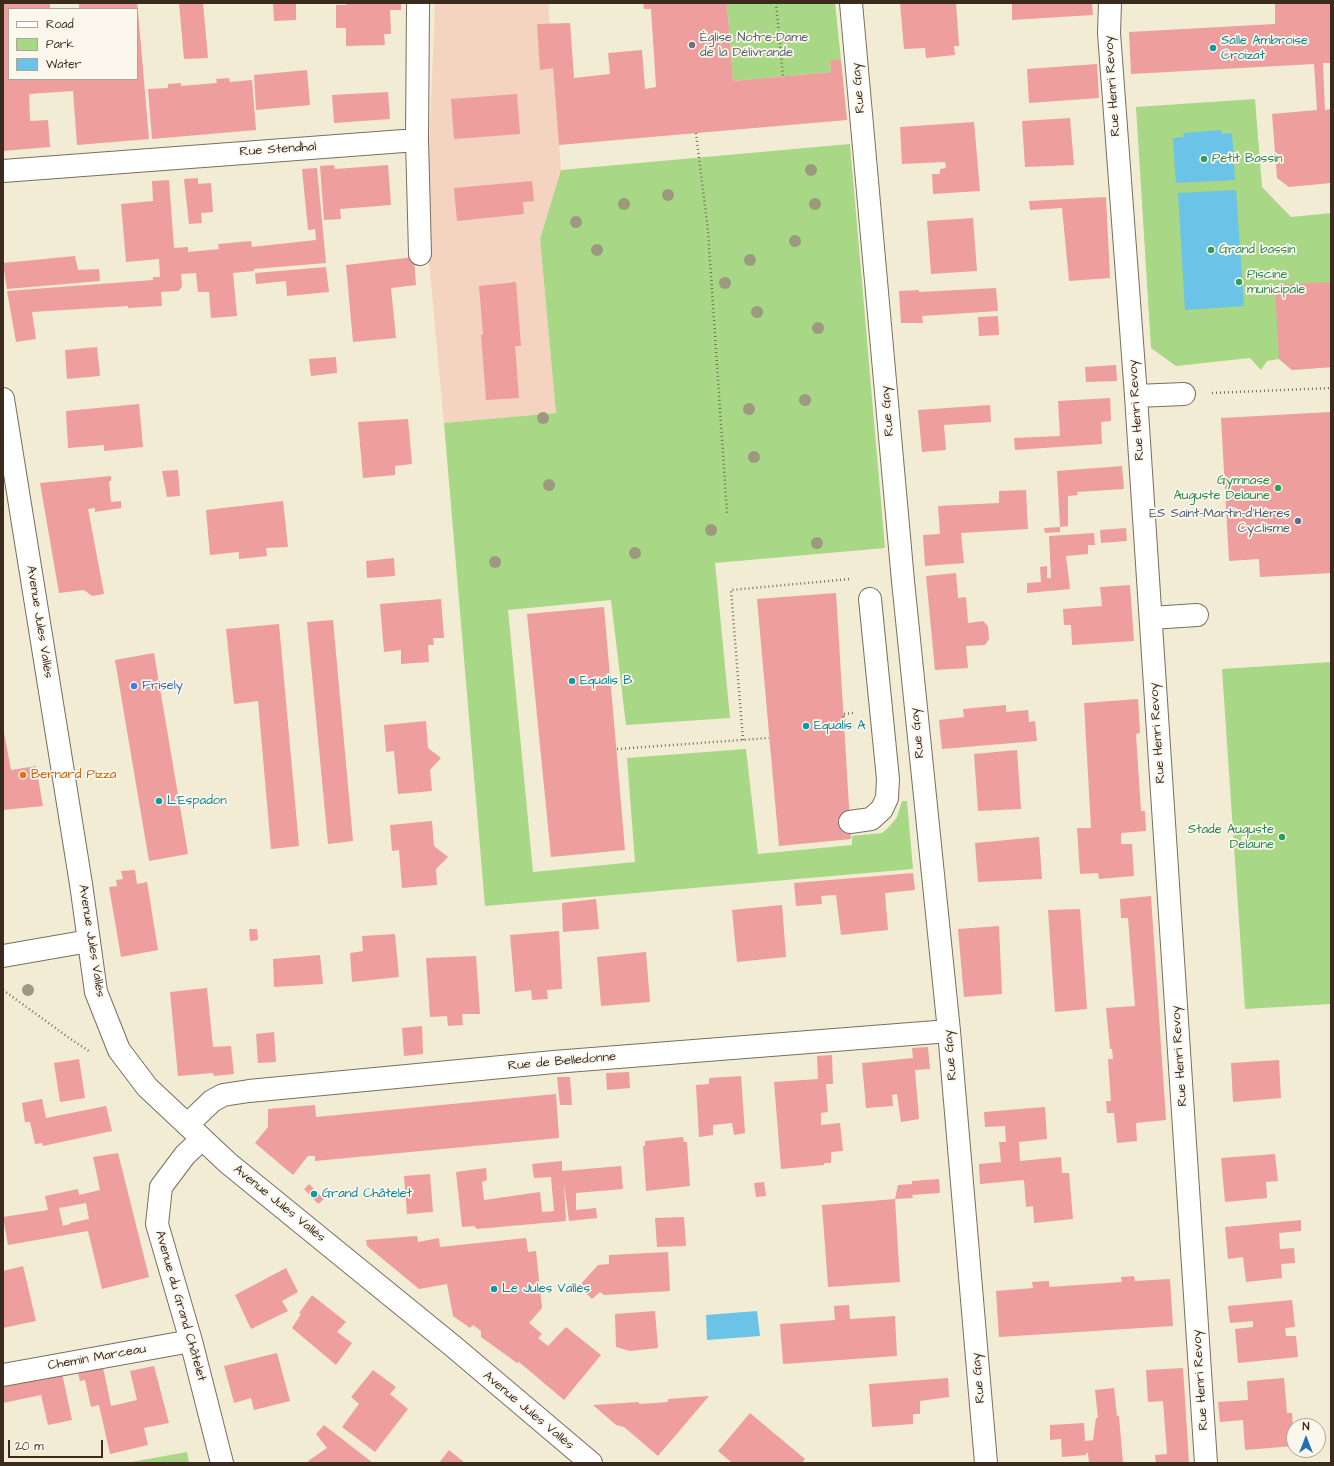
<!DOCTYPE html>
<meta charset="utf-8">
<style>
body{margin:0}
#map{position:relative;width:1334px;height:1466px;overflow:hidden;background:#f2ecd5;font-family:"Architects Daughter",sans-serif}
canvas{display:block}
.frame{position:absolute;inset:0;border:4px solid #3b2a1e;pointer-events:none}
.legend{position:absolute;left:8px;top:8px;width:130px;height:72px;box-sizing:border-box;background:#fbf7ec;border:1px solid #aea59a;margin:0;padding:5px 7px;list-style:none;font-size:12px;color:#3b2a1e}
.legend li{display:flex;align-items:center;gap:8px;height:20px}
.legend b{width:20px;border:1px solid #aea59a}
.north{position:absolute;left:1286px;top:1418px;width:40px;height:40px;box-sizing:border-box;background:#fbf7ec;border:1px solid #aea59a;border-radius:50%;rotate:0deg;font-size:11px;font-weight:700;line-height:16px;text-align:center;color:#3b2a1e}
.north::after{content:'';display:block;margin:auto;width:14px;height:18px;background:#1f6fb2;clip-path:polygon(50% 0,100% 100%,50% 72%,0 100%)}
.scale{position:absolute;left:8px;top:1440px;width:95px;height:18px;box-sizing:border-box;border:2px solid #3b2a1e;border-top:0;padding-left:5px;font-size:12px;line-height:14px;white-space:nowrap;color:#3b2a1e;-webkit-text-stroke:3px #fbf7ec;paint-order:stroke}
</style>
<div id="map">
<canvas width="1334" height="1466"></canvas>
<div class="frame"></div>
<ul class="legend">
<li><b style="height:5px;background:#fff"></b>Road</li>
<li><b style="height:11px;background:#a8d785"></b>Park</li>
<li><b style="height:11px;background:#6bc4e8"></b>Water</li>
</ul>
<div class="north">N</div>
<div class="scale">20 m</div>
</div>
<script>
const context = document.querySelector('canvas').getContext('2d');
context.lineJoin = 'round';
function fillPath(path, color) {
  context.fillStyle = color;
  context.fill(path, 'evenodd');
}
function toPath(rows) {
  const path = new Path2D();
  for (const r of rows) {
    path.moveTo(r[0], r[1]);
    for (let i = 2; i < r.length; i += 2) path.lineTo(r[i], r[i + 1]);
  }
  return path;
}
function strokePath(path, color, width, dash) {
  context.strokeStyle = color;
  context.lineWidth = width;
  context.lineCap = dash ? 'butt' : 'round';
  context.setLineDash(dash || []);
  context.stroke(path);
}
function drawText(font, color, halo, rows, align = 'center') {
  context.font = font + ' "Architects Daughter",sans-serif';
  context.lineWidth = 3.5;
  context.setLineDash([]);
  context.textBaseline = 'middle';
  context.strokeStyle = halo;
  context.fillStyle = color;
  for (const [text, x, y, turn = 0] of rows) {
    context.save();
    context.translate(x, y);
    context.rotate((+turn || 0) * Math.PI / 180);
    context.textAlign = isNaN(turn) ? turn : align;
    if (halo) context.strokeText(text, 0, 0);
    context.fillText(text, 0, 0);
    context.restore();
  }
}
fillPath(toPath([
 [435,3,548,3,561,170,540,239,556,413,444,423,428,251,429,153]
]), '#f4d3c0');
fillPath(toPath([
 [727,3,835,3,841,60,830,60,831,72,733,81],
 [1255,99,1262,187,1291,217,1331,213,1331,367,1292,370,1279,359,1267,361,1261,370,1250,358,1176,366,1151,348,1136,107],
 [850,144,885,548,715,563,730,718,626,725,611,600,508,610,533,872,635,862,627,758,746,749,758,854,852,845,852,836,882,833,890,826,897,817,902,801,907,801,913,869,485,906,444,423,556,413,540,239,561,170],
 [1331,662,1331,1004,1245,1009,1222,669],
 [187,1452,189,1463,126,1463]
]), '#a8d785');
fillPath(toPath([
 [1221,130,1221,134,1232,133,1235,180,1176,183,1173,138,1184,137,1183,133],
 [1236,190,1244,306,1185,310,1178,193],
 [757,1311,760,1336,707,1340,706,1315]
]), '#6bc4e8');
fillPath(toPath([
 [3,3,50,3,50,9,9,9,9,79,137,79,137,11,138,11,149,139,77,145,73,91,29,94,30,121,48,120,50,147,3,151],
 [79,3,137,3,138,9,79,9],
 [179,3,203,3,208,58,184,59],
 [273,3,296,3,296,20,274,21],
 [346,3,401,3,401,10,390,10,391,34,384,34,385,45,346,46,346,28,336,28,336,5,346,5],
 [643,3,727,3,733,81,831,72,830,60,841,60,847,120,559,145,553,68,540,70,537,24,570,23,574,78,610,74,608,53,642,50,645,89,656,87,651,9,644,9],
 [900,3,956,3,959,46,954,46,955,55,926,58,925,48,904,49],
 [1012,3,1092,3,1093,15,1012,20],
 [1275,3,1331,3,1331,63,1323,63,1325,110,1331,109,1331,183,1289,187,1277,178,1272,114,1317,110,1314,64,1131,74,1129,32,1275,24],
 [1097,64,1099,98,1029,103,1027,69],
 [307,70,310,105,256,110,254,75],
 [229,78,230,82,252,80,256,130,152,139,148,89,168,88,168,84,181,83,181,86,217,83,216,79],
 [388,92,390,119,334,123,332,95],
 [517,94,520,134,454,139,451,99],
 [1070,118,1074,165,1025,167,1022,121],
 [974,122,980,191,933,194,932,174,940,174,940,169,946,168,945,162,902,164,900,127],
 [334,165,335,169,388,165,391,205,340,209,341,219,324,220,320,166],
 [317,168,326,263,254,269,254,271,233,273,237,316,211,318,209,292,198,292,196,273,181,274,182,287,178,291,161,292,162,306,128,308,128,306,32,312,36,339,16,342,7,291,153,280,153,277,160,277,159,259,126,262,121,204,153,201,152,181,169,180,174,248,188,247,188,252,219,249,218,244,251,241,252,247,316,240,315,229,308,230,302,169],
 [198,178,198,184,211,183,213,212,201,213,202,223,189,224,184,179],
 [532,181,534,201,523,202,524,214,457,221,454,188],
 [1106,197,1110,278,1069,281,1062,208,1030,210,1029,201],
 [973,218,977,271,931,274,927,221],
 [75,256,78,270,99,269,100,281,7,289,3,263],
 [414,257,416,285,391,288,396,338,353,342,346,265],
 [326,267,329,292,287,296,286,281,256,284,255,273],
 [516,282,521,346,515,346,519,398,486,400,481,335,483,334,479,286],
 [1331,282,1331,367,1292,370,1279,359,1275,285],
 [996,288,998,311,922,316,923,323,901,323,899,291,919,290,919,292],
 [998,316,999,335,979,336,978,317],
 [97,347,100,376,67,379,65,350],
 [336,357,337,373,311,376,309,359],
 [1116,365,1117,381,1086,382,1085,367],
 [1110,398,1111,421,1101,422,1102,444,1015,450,1014,438,1060,436,1058,401],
 [139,404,143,447,104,451,104,445,68,448,66,411],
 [990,405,991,422,944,425,946,450,922,452,918,410],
 [1331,412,1331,573,1260,577,1259,559,1229,561,1221,418],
 [408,419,412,464,395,466,395,475,363,478,358,422],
 [1122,466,1124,489,1077,492,1078,495,1068,496,1068,526,1060,527,1060,532,1045,533,1044,528,1060,527,1057,471],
 [178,470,180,496,167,497,162,471],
 [111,476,111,481,109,481,111,502,121,501,121,508,95,512,95,508,88,509,104,594,92,596,84,590,59,593,40,483],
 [1026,490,1028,529,961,533,964,563,925,566,923,535,940,534,938,506,999,503,999,491],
 [283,501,288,547,266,548,267,556,239,559,239,552,210,555,206,510],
 [1126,528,1127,541,1101,543,1100,530],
 [1094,533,1095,545,1088,545,1088,554,1066,556,1070,589,1027,593,1027,583,1041,582,1040,567,1047,566,1047,578,1051,578,1049,536],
 [394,558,395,576,367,578,366,561],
 [956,573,958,598,966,597,968,623,983,621,988,626,989,639,985,645,966,646,968,668,935,670,926,576],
 [1130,585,1134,641,1072,645,1071,625,1064,625,1063,609,1102,606,1100,587],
 [836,593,851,839,779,846,757,599],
 [441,599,444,638,433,638,434,645,428,645,429,662,401,664,401,650,384,652,380,604],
 [604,607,625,850,551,857,527,614],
 [333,620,353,841,328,844,307,622],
 [279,624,299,846,271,849,258,701,234,704,226,629],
 [154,653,188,854,149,861,115,660],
 [1138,699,1140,733,1136,734,1141,811,1145,811,1146,831,1121,833,1121,844,1132,844,1134,876,1099,879,1098,873,1080,874,1077,828,1091,828,1084,703],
 [1006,705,1006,712,1028,710,1029,722,1035,721,1037,741,942,749,939,720,964,717,963,709],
 [426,721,428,748,441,758,430,770,432,791,398,794,394,751,386,752,384,725],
 [3,727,11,770,36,766,43,806,3,810],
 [1017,750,1021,809,978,811,974,754],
 [432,821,434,846,448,857,436,869,437,885,402,888,399,850,392,851,390,825],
 [1039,837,1042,879,978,882,975,843],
 [135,870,137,884,147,882,158,950,121,957,109,887,117,886,116,880,123,879,121,871],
 [913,873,915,890,885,893,888,930,841,935,836,895,821,896,822,904,796,906,794,883],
 [1151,896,1166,1120,1136,1123,1137,1141,1117,1143,1114,1113,1107,1113,1106,1101,1111,1101,1108,1059,1113,1059,1112,1049,1110,1049,1106,1008,1135,1006,1128,918,1121,918,1120,899],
 [596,899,599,929,563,932,562,903],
 [782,905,786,957,737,962,732,910],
 [1080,909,1087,1009,1055,1012,1048,910],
 [999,926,1002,994,964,997,958,929],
 [249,929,257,929,258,940,250,941],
 [559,931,562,989,547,990,548,999,532,1000,531,990,515,992,510,935],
 [395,934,399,977,352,982,350,953,363,951,362,936],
 [646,952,650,1002,601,1006,597,957],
 [320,955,323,984,274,987,273,959],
 [476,956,480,1014,462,1014,463,1025,448,1026,447,1016,430,1017,426,958],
 [207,988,213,1047,231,1046,234,1074,214,1076,213,1073,178,1076,170,992],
 [422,1026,423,1054,404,1056,402,1028],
 [274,1032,276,1062,258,1063,256,1034],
 [928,1047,930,1069,915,1070,919,1119,901,1122,897,1094,892,1095,893,1106,866,1108,862,1063,913,1058,912,1048],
 [832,1055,833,1084,826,1084,828,1112,821,1113,821,1125,840,1123,843,1151,831,1152,831,1163,824,1163,824,1165,781,1169,774,1082,818,1079,817,1056],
 [79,1059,85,1098,60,1102,54,1063],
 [1279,1060,1281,1098,1233,1102,1231,1063],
 [629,1072,630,1088,607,1090,606,1073],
 [741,1076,745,1133,734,1135,732,1123,713,1125,713,1135,699,1137,696,1085,709,1084,709,1078],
 [557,1077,570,1077,572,1105,560,1105],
 [556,1094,559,1138,315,1161,315,1156,308,1156,293,1175,255,1143,268,1127,268,1109,315,1105,316,1117],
 [42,1099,46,1118,106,1106,112,1131,43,1146,42,1143,35,1144,30,1122,25,1122,22,1103],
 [1045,1107,1047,1139,1019,1142,1020,1161,1061,1157,1062,1173,1069,1173,1073,1219,1034,1223,1033,1206,1026,1207,1024,1180,980,1184,979,1164,1001,1162,999,1142,1006,1142,1005,1126,985,1127,984,1112],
 [683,1137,684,1142,687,1142,690,1186,646,1191,643,1146,645,1146,645,1141],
 [118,1153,149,1277,102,1289,88,1231,8,1245,3,1217,48,1210,45,1196,78,1189,79,1195,100,1190,93,1157],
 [86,1203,89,1219,70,1223,70,1224,63,1226,59,1208],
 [1275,1154,1278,1181,1266,1182,1267,1198,1225,1202,1221,1158],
 [562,1161,562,1171,621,1166,623,1189,576,1193,576,1210,596,1208,597,1218,569,1221,564,1184,566,1221,477,1229,474,1226,462,1227,456,1172,486,1168,487,1180,482,1182,484,1200,540,1192,542,1212,554,1211,551,1177,534,1178,532,1164],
 [430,1174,433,1212,407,1214,404,1176],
 [939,1179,940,1193,912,1195,913,1198,895,1199,900,1282,828,1287,822,1205,895,1199,898,1185,912,1184,912,1181],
 [764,1182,766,1196,756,1197,754,1183],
 [309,1184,324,1199,318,1204,304,1189],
 [684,1217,686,1246,657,1247,655,1218],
 [1301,1220,1301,1231,1279,1233,1280,1249,1294,1248,1295,1263,1281,1264,1282,1278,1246,1282,1243,1257,1228,1259,1225,1227],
 [417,1236,418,1242,439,1238,440,1247,526,1238,528,1252,536,1251,542,1308,529,1323,542,1334,538,1338,548,1346,566,1327,601,1355,564,1400,519,1362,517,1363,481,1337,481,1331,473,1325,470,1328,453,1316,447,1284,419,1289,367,1246,366,1240],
 [668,1252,670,1291,604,1295,600,1292,592,1299,579,1286,598,1265,609,1264,609,1255],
 [23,1266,36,1321,3,1328,3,1271],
 [286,1268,298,1292,282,1301,288,1311,251,1329,235,1295],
 [1134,1276,1135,1281,1170,1279,1173,1326,999,1337,996,1291,1033,1288,1032,1282,1049,1281,1049,1287,1122,1282,1121,1277],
 [312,1295,346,1322,337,1332,352,1343,336,1365,292,1328,301,1314,299,1313],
 [1292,1300,1295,1327,1285,1328,1286,1336,1296,1336,1298,1357,1238,1363,1235,1329,1253,1327,1253,1321,1230,1323,1228,1306],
 [849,1305,850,1319,895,1316,897,1356,783,1364,780,1324,835,1320,834,1306],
 [655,1311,658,1348,630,1351,616,1347,615,1314],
 [277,1353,290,1401,254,1410,251,1398,234,1403,224,1366],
 [154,1366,169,1423,144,1428,148,1445,110,1454,99,1405,91,1407,85,1380,80,1381,78,1373,103,1367,111,1406,137,1400,130,1371],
 [1183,1368,1189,1463,1156,1463,1155,1455,1167,1454,1163,1401,1148,1402,1146,1370],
 [373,1370,396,1387,390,1394,408,1409,375,1452,342,1427,359,1404,351,1397],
 [62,1373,72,1420,48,1425,41,1395,3,1403,3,1386],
 [948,1378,949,1397,920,1401,920,1414,913,1414,913,1424,872,1427,869,1384],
 [1284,1378,1287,1413,1292,1413,1294,1446,1245,1450,1243,1420,1220,1422,1218,1402,1248,1400,1247,1381],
 [1114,1388,1117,1416,1119,1416,1123,1463,1089,1463,1088,1453,1086,1453,1086,1455,1062,1457,1061,1439,1050,1440,1050,1425,1084,1423,1085,1441,1093,1440,1096,1418,1098,1418,1095,1390],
 [709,1396,658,1456,624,1427,616,1425,593,1405,639,1402,639,1404,668,1402,668,1399],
 [750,1413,805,1459,802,1463,731,1463,731,1462,718,1451],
 [324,1425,373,1463,310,1463,308,1461,327,1448,316,1434],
 [449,1450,465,1463,439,1463]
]), '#ee9e9d');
const minor = toPath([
 [851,3,903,581,949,1031,986,1463],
 [1110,3,1109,33,1136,396,1206,1463],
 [417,140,420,254],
 [3,171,417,140,418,3],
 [1136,396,1184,394],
 [3,399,81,884,96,992,119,1050,147,1087,228,1163,454,1347,591,1463],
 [1151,618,1197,615],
 [850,822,871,819,882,809,887,798,888,779,870,599],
 [3,956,89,941],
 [187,1125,212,1101,223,1095,249,1091,554,1062,949,1031],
 [202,1139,185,1155,161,1187,157,1224,191,1341,222,1463],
 [3,1375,191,1341]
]);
strokePath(minor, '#7b6e5e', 24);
strokePath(toPath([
 [776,3,783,77],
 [696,133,708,231,727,513],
 [1212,393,1331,388],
 [853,713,843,714,847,726,855,727],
 [743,740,731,590,850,579],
 [617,749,769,738],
 [3,990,72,1040,89,1051]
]), '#7b6e5e', 2.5, [1, 3]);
strokePath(minor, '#fff', 22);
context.fillStyle = '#9c997f';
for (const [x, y] of [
 [811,170],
 [668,195],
 [624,204],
 [815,204],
 [576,222],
 [795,241],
 [597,250],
 [750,260],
 [725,283],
 [757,312],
 [818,328],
 [805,400],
 [749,409],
 [543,418],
 [754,457],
 [549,485],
 [711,530],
 [817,543],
 [635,553],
 [495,562],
 [28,990]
]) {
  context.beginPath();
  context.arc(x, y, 6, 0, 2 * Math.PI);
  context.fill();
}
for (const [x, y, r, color] of [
 [692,45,4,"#6b7280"],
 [1213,48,4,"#0f9aa8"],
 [1204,159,4,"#2e9e5b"],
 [1211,250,4,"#2e9e5b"],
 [1239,282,4,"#2e9e5b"],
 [1278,488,4,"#2e9e5b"],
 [1298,521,4,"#5c6f8a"],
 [572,681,4,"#0f9aa8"],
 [134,686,4,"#3f7fe0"],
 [806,726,4,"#0f9aa8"],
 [23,775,4,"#e8710a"],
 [159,801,4,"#0f9aa8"],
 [1282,837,4,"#2e9e5b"],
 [314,1194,4,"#0f9aa8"],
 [494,1289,4,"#0f9aa8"]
]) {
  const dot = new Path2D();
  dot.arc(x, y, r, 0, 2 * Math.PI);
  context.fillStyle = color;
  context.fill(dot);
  strokePath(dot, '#fbf7ec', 1.5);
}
drawText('13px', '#5b616d', '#fbf7ec', [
 ["Église Notre-Dame",700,38],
 ["de la Délivrande",700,53]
], 'left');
drawText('13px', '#0d838f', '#fbf7ec', [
 ["Salle Ambroise",1221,41],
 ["Croizat",1221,56],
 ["Equalis B",580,681],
 ["Equalis A",814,726],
 ["L'Espadon",167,801],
 ["Grand Châtelet",322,1194],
 ["Le Jules Vallès",502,1289]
], 'left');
drawText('13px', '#3b2a1e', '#fbf7ec', [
 ["Rue Henri Revoy",1113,86,-94],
 ["Rue Gay",859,88,-95],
 ["Rue Stendhal",278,150,-4],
 ["Rue Henri Revoy",1137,410,-94],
 ["Rue Gay",888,411,-95],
 ["Avenue Jules Vallès",39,622,81],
 ["Rue Gay",918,733,-96],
 ["Rue Henri Revoy",1158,733,-94],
 ["Avenue Jules Vallès",91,941,81],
 ["Rue Gay",951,1055,-95],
 ["Rue Henri Revoy",1180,1056,-94],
 ["Rue de Belledonne",562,1062,-5],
 ["Avenue Jules Vallès",279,1204,39],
 ["Avenue du Grand Châtelet",180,1306,74],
 ["Chemin Marceau",97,1358,-10],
 ["Rue Gay",979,1378,-95],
 ["Rue Henri Revoy",1201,1380,-94],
 ["Avenue Jules Vallès",528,1411,40]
]);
drawText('13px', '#27864d', '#fbf7ec', [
 ["Petit Bassin",1212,159],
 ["Grand bassin",1219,250],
 ["Piscine",1247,275],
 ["municipale",1247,290],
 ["Gymnase",1270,481,"right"],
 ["Auguste Delaune",1270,496,"right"],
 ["Stade Auguste",1274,830,"right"],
 ["Delaune",1274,845,"right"]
], 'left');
drawText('13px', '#4e5e75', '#fbf7ec', [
 ["ES Saint-Martin-d'Hères",1290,514],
 ["Cyclisme",1290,529]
], 'right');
drawText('13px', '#366cbe', '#fbf7ec', [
 ["Frisely",142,686]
], 'left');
drawText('13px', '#c56008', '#fbf7ec', [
 ["Bernard Pizza",31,775]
], 'left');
</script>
